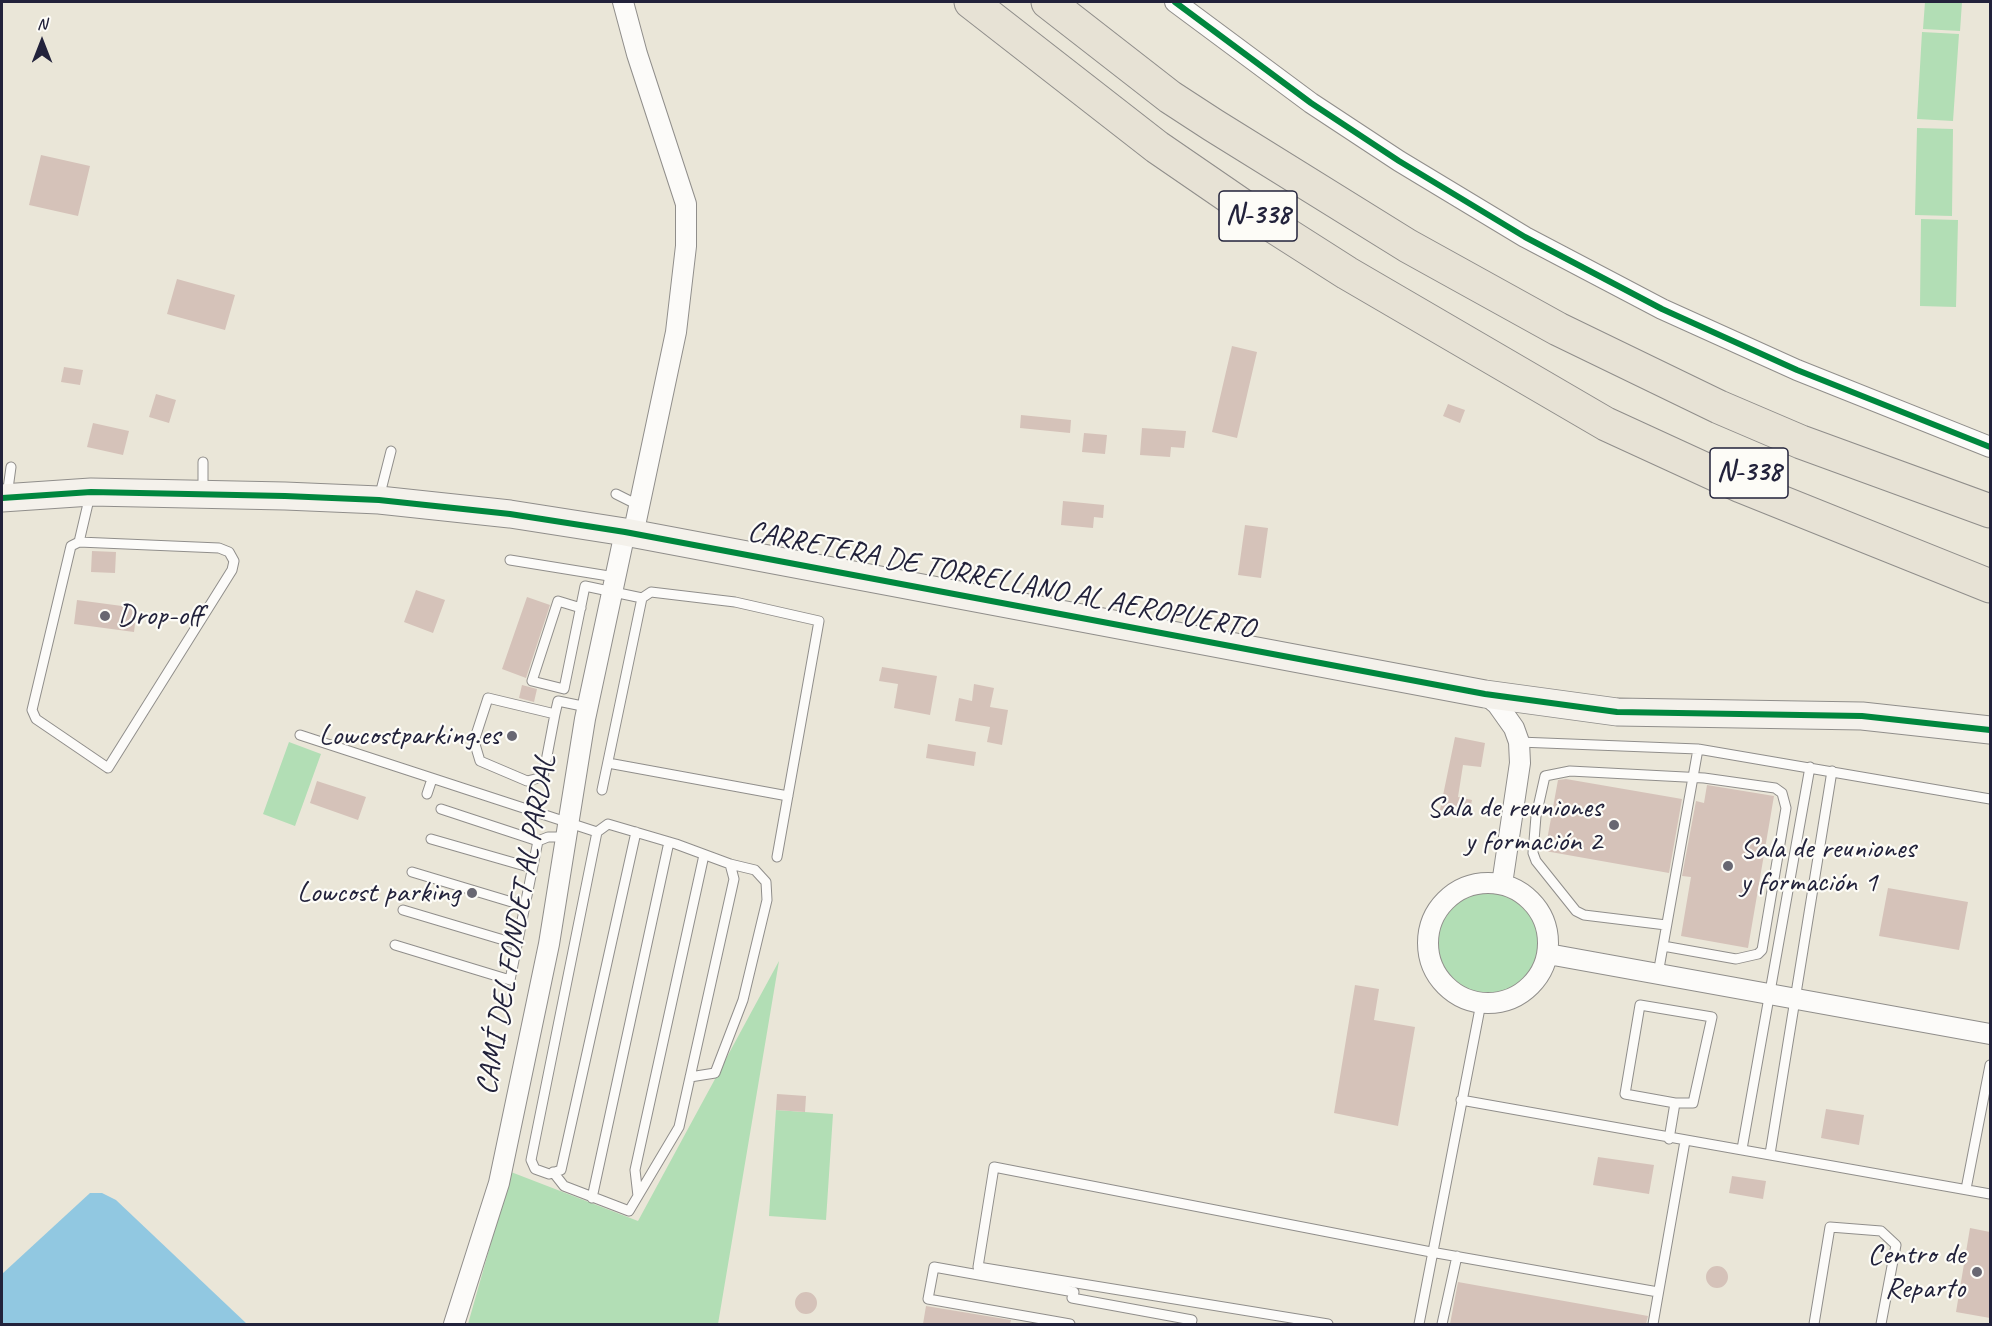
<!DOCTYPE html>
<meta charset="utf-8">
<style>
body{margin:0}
#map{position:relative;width:1992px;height:1326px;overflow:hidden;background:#eae6d8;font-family:Caveat,sans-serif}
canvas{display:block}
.frame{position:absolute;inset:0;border:3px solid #22223b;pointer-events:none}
.north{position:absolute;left:12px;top:12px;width:60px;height:60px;-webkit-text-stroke:4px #fdfcf7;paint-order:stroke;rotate:0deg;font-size:16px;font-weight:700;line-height:24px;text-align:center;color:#22223b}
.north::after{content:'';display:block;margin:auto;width:21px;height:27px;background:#22223b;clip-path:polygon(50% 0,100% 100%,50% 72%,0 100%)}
</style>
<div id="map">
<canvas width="1992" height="1326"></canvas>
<div class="frame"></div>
<div class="north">N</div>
</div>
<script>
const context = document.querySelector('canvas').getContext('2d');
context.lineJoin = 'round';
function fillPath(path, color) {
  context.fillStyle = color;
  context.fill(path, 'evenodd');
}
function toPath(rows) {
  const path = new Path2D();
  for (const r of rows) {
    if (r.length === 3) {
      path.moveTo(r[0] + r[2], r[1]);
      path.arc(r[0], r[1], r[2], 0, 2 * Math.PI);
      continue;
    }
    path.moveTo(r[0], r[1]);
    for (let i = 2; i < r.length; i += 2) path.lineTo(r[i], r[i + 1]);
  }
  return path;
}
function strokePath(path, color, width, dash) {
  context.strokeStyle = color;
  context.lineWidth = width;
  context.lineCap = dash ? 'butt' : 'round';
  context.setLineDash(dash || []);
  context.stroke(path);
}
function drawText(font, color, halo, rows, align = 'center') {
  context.font = font + ' Caveat,sans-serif';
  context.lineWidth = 4.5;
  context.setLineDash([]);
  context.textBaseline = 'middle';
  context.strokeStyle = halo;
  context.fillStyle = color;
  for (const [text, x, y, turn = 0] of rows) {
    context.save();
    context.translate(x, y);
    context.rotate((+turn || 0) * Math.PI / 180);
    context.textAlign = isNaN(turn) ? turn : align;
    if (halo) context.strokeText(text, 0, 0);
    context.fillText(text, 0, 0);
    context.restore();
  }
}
fillPath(toPath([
 [1925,2,1962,2,1960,31,1923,29],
 [1922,32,1959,34,1953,121,1917,119],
 [1917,128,1953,129,1952,216,1915,215],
 [1921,219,1958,220,1956,307,1920,306],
 [289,742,321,754,295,826,263,814],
 [1488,944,51],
 [779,961,718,1324,468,1324,511,1172,638,1221],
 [776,1110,833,1114,826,1220,769,1216]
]), '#b2deb5');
fillPath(toPath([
 [90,1193,102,1193,116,1200,247,1324,2,1324,2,1274]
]), '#91c8e1');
fillPath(toPath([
 [41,155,90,166,78,216,29,205],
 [177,279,235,295,225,330,167,314],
 [1232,346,1257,352,1237,438,1212,432],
 [64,367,83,370,80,385,61,382],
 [156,394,176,400,169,423,149,417],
 [1448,404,1465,410,1460,423,1443,416],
 [1021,415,1071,420,1070,433,1020,428],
 [93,423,129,431,123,455,87,447],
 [1142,428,1186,431,1184,448,1171,447,1170,457,1140,455],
 [1084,433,1107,435,1105,454,1082,452],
 [1063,501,1104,505,1103,518,1094,517,1093,528,1061,525],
 [1245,525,1268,528,1261,578,1238,575],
 [92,551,116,552,115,573,91,572],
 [416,590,445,600,433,633,404,622],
 [527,597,550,605,526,678,502,669],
 [77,600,137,608,134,632,74,624],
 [882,667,937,676,930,715,894,708,898,684,879,681],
 [974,684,994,688,990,707,1008,710,1002,745,987,742,990,727,955,721,959,698,972,701],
 [522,685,537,689,534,702,519,698],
 [1455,737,1485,743,1481,767,1463,765,1458,797,1472,800,1469,815,1440,810],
 [928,744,976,752,974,766,926,758],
 [1566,779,1682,799,1669,873,1545,851,1558,780],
 [317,781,366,797,358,820,310,803],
 [1707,785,1774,796,1748,948,1681,936,1691,877,1682,876,1696,801,1704,803],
 [1888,888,1968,902,1959,950,1879,936],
 [1355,985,1379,989,1374,1020,1415,1027,1398,1126,1334,1113],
 [777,1094,806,1096,805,1112,776,1110],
 [1826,1109,1864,1115,1859,1145,1821,1138],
 [1598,1157,1654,1165,1649,1194,1593,1185],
 [1732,1176,1766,1181,1763,1199,1729,1193],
 [1970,1228,1990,1232,1990,1318,1956,1312],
 [1717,1277,11],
 [1458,1282,1648,1316,1646,1324,1450,1324],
 [806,1303,11],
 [926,1306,1011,1320,1010,1324,923,1324]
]), '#d5c2b9');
const lane = toPath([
 [203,491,203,462],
 [616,494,638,505],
 [7,496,11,467],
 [379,498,391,451],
 [79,542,219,548,229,552,234,561,232,570,108,768,36,719,32,710,71,546,79,542,90,495],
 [510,560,615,577],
 [642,598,651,592,735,602,819,621,777,857],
 [581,608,558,601,532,681,564,689,585,586,642,598,602,790],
 [555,714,543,777,527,781,480,761,474,741,488,698,555,714,558,701,587,707],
 [300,735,597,832,531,1160,535,1169,549,1174,561,1170,636,832],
 [1519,742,1698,749,1990,799],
 [608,763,788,796],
 [427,794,432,779],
 [441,809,538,841],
 [431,839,532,868],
 [412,872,525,906],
 [403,910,517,944],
 [395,945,510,980,538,841,548,837,566,837],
 [1663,946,1736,959,1758,954,1762,950,1786,808,1782,793,1775,788,1704,778,1570,771,1545,776,1536,816,1533,853,1536,861,1576,911,1584,915,1666,925],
 [1658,974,1698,749],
 [690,1077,715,1073,743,1000,767,900,766,882,755,870,730,864],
 [1461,1100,1990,1194],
 [1669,1139,1675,1103,1693,1103,1712,1017,1640,1005,1625,1094,1675,1103],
 [1742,1149,1810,767],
 [1770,1154,1832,771],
 [553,1172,564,1186,629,1211,679,1127,734,879,730,864,676,844,608,824,597,832],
 [1966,1189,1990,1065],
 [638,1196,635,1170,704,855],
 [592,1198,669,842],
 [1070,1324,928,1299,934,1267,1074,1292,1072,1298,1192,1320,1191,1324],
 [1328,1324,978,1267,994,1167,1431,1252,1658,1292],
 [1419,1324,1481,1003],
 [1442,1324,1457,1256],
 [1653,1324,1685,1141],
 [1814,1324,1830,1227,1881,1231,1896,1245,1881,1324]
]);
const street = toPath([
 [623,2,637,54,686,204,686,246,676,332,633,535],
 [1175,2,1311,103,1399,161,1525,237,1662,309,1797,370,1990,447],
 [1485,694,1497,704,1514,728,1519,742,1520,763,1502,884],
 [1488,943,60],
 [1548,954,1990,1034],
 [454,1324,499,1183,549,944,585,719,625,532]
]);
const secondary = toPath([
 [2,498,91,492,285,496,379,500,510,514,625,532,1485,694,1617,712,1862,716,1990,730]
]);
const highway = toPath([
 [971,2,1157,147,1256,215,1347,273,1606,424,1741,486,1990,586],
 [1048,2,1170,97,1213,125,1408,246,1558,329,1719,407,1801,442,1990,511]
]);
strokePath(lane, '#908e8b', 11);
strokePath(street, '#908e8b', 22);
strokePath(secondary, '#908e8b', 29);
strokePath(highway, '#908e8b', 35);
strokePath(lane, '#fcfbf9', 9);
strokePath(street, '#fcfbf9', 20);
strokePath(secondary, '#f4f1eb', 27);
strokePath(highway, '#e7e2d5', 33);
strokePath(toPath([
 [1175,2,1311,103,1399,161,1525,237,1662,309,1797,370,1990,447],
 [2,498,91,492,285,496,379,500,510,514,625,532,1485,694,1617,712,1862,716,1990,730]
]), '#00873e', 6);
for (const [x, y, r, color] of [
 [105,616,6,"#686772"],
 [512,736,6,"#686772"],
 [1614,825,6,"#686772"],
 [1728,866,6,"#686772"],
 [472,893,6,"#686772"],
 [1977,1272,6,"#686772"]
]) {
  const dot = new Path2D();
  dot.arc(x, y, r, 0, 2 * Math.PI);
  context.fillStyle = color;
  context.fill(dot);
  strokePath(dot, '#fdfcf7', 2);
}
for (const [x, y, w] of [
 [1258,216,78],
 [1749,473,78]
]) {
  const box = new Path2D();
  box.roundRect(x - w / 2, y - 25, w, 50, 4.5);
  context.fillStyle = '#fdfcf7';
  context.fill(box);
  strokePath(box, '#22223b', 1.5);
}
drawText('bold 28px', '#22223b', null, [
 ["N-338",1258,216],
 ["N-338",1749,473]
]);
drawText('30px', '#22223b', '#fdfcf7', [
 ["CARRETERA DE TORRELLANO AL AEROPUERTO",1001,581,11],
 ["CAMÍ DEL FONDET AL PARDAL",517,925,-80]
]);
drawText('30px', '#22223b', '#fdfcf7', [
 ["Drop-off",117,616,"left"],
 ["Lowcostparking.es",500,736],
 ["Sala de reuniones",1602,808],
 ["y formación 2",1602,842],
 ["Sala de reuniones",1740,849,"left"],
 ["y formación 1",1740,883,"left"],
 ["Lowcost parking",460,893],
 ["Centro de",1965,1255],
 ["Reparto",1965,1289]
], 'right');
</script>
